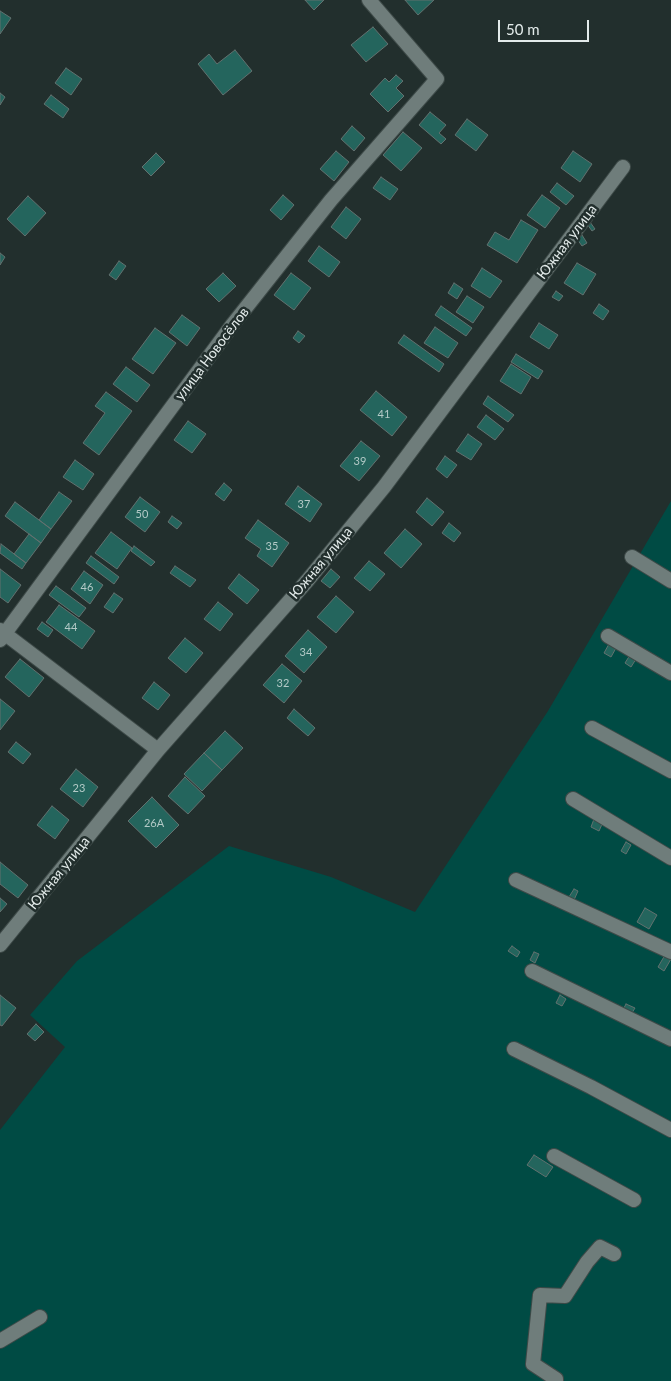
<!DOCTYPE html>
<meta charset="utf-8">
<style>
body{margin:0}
#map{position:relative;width:671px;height:1381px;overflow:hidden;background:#222f2d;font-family:Lato,sans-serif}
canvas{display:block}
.scale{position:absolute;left:498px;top:20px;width:91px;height:22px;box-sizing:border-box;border:2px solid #e3ebea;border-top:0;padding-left:6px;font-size:15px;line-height:18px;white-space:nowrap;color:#e3ebea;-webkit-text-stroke:4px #222f2d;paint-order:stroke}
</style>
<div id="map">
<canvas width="671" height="1381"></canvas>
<div class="scale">50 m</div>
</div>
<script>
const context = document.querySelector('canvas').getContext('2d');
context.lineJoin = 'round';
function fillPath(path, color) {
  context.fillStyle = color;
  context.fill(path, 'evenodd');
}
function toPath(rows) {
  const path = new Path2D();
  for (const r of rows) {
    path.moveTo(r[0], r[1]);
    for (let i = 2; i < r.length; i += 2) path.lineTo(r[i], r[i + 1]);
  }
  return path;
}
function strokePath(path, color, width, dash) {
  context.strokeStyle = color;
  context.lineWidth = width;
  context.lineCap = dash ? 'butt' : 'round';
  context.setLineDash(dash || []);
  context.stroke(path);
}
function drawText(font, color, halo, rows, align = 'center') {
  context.font = font + ' Lato,sans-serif';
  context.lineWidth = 5;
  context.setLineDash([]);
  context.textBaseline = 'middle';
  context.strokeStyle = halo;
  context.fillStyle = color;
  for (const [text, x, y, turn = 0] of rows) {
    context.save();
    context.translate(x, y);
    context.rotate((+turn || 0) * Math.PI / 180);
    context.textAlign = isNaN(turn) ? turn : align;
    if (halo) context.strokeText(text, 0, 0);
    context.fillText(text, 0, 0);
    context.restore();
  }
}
fillPath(toPath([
 [671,501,671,1381,0,1381,0,1130,65,1047,30,1015,77,961,229,846,331,877,415,912,548,711]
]), '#004b44');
const building = toPath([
 [305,0,324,0,314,10,305,0],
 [405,0,434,0,418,15,405,0],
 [0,11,11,18,0,34,0,11],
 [373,27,388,44,366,62,351,45,373,27],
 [235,50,252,71,223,95,198,64,209,54,217,64,235,50],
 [66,68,82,79,71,95,55,83,66,68],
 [396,75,403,81,396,88,404,96,388,112,370,94,385,78,389,82,396,75],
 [0,93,5,97,0,105,0,93],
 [51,95,69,109,63,118,44,104,51,95],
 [430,112,446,125,439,133,446,139,441,144,419,125,430,112],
 [467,119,488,135,476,151,455,135,467,119],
 [352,126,365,138,354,151,341,139,352,126],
 [403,132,422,148,401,171,383,155,403,132],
 [336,151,349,162,334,181,320,169,336,151],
 [573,151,592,164,580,182,561,168,573,151],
 [156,153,165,162,151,176,142,167,156,153],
 [381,177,398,189,390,200,373,188,381,177],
 [557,183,574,196,566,205,550,192,557,183],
 [283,195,294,205,281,220,270,210,283,195],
 [542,195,560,208,545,228,527,215,542,195],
 [28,196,46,213,25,236,7,219,28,196],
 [346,207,361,219,346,239,331,227,346,207],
 [521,220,538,230,517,263,487,245,495,232,509,240,521,220],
 [590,222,595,229,592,231,587,224,590,222],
 [582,235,587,243,582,246,577,239,582,235],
 [319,246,340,262,329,277,308,261,319,246],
 [0,253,5,257,0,265,0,253],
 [119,261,126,266,116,280,109,275,119,261],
 [577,263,596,274,583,295,564,283,577,263],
 [482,268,502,281,490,298,471,286,482,268],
 [223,273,236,286,219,302,206,289,223,273],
 [291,273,311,288,294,310,274,295,291,273],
 [454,283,463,289,457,299,448,293,454,283],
 [556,291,563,296,559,301,552,297,556,291],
 [467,296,484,307,473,323,456,312,467,296],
 [599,304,609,311,603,320,593,313,599,304],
 [441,306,472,328,466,336,435,315,441,306],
 [182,315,200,328,187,346,169,332,182,315],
 [539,323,558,335,549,349,530,337,539,323],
 [435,327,458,343,448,358,424,343,435,327],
 [155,328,176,343,153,374,132,359,155,328],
 [298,331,305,336,299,343,293,338,298,331],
 [404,335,444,364,439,372,398,343,404,335],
 [516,354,543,371,538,379,511,362,516,354],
 [511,364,531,377,521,394,500,381,511,364],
 [126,367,150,385,137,402,113,384,126,367],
 [376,391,407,417,392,436,360,410,376,391],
 [106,392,132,411,99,455,83,443,105,413,95,406,106,392],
 [488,396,514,415,508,422,483,404,488,396],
 [486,415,504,429,495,440,477,427,486,415],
 [188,421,206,434,192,453,174,440,188,421],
 [468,434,482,444,471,460,456,451,468,434],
 [361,441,380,456,359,481,340,466,361,441],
 [445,456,457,465,447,478,436,469,445,456],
 [75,460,94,474,83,490,63,477,75,460],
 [224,483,232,490,224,501,215,494,224,483],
 [298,486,322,504,310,522,285,504,298,486],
 [59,492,72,501,51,529,39,520,59,492],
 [140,497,160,512,145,532,125,517,140,497],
 [427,498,444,512,432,526,416,512,427,498],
 [15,502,51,529,41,543,5,516,15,502],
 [172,516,182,523,177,529,168,522,172,516],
 [258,520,289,543,272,567,257,556,261,549,245,538,258,520],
 [449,523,461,533,454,542,442,533,449,523],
 [405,529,422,544,401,568,384,553,405,529],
 [111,532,132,548,117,569,95,553,111,532],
 [29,534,41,543,26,563,14,554,29,534],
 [1,544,26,563,22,569,0,553,1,544],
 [134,546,155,562,151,566,131,551,134,546],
 [91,556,119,577,114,584,86,563,91,556],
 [369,561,385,574,370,591,354,578,369,561],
 [175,566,196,580,190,587,170,573,175,566],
 [0,569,21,585,8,603,0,597,0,569],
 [331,569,340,577,330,588,321,581,331,569],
 [84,571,103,585,90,604,71,589,84,571],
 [239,574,259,590,247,604,228,588,239,574],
 [56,586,86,608,79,617,49,595,56,586],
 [114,593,123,599,113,613,104,607,114,593],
 [336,596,354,612,336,633,317,617,336,596],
 [218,602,233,614,220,631,204,619,218,602],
 [59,605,95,631,82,649,46,622,59,605],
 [42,622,53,630,48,637,37,629,42,622],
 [308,630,327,647,304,673,285,656,308,630],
 [185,638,203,653,186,673,168,658,185,638],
 [609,644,616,648,611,657,604,653,609,644],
 [630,655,636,659,631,667,625,663,630,655],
 [20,659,44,678,29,697,5,677,20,659],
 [282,664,302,681,284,703,263,685,282,664],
 [154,682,170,695,158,710,142,698,154,682],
 [0,699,15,711,0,730,0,699],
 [294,709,315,728,308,736,287,718,294,709],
 [225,731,243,748,222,770,204,753,225,731],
 [16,742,31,754,23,764,8,752,16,742],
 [204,753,222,770,202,791,184,774,204,753],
 [76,769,98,787,83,807,60,789,76,769],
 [185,777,205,796,188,814,168,796,185,777],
 [152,797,179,825,156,848,128,821,152,797],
 [52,806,69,820,55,839,37,825,52,806],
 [594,819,603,822,599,831,591,827,594,819],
 [626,842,631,845,626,854,621,851,626,842],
 [0,862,28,885,18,898,0,884,0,862],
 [574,889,578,891,574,900,569,897,574,889],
 [0,898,7,904,0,912,0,898],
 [645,908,657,915,649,929,637,922,645,908],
 [512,946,520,952,517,957,508,951,512,946],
 [534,952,539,954,535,963,530,960,534,952],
 [665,955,671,959,664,971,658,967,665,955],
 [0,995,16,1008,2,1026,0,1025,0,995],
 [560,995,566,999,562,1006,556,1003,560,995],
 [626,1004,635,1008,630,1016,622,1012,626,1004],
 [36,1024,44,1032,35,1041,27,1034,36,1024],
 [534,1155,553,1167,546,1177,527,1165,534,1155]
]);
fillPath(building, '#24655d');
strokePath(building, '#62716f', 1);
const minor = toPath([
 [632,557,671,581],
 [0,630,158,750],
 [608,636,671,673],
 [0,640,233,324,331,200,437,79,369,0],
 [592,728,671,771],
 [573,799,671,858],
 [516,880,671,952],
 [0,945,158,750,307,581,384,487,623,167],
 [532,971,671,1039],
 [514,1049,591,1087,671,1130],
 [554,1156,634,1200],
 [0,1341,40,1317],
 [556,1381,556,1379,533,1364,540,1295,565,1296,587,1262,600,1247,614,1254]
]);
strokePath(minor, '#3e4a48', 16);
strokePath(minor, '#6f7d7b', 14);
drawText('11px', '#b3cac7', null, [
 ["41",384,414],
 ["39",360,461],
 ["37",304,504],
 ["50",142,514],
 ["35",272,546],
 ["46",87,587],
 ["44",71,627],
 ["34",306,652],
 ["32",283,683],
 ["23",79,788],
 ["26А",154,823]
]);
drawText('14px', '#e3ebea', '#222f2d', [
 ["Южная улица",567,242,-53],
 ["улица Новосёлов",212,354,-53],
 ["Южная улица",321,563,-50],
 ["Южная улица",59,873,-51]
]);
</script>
